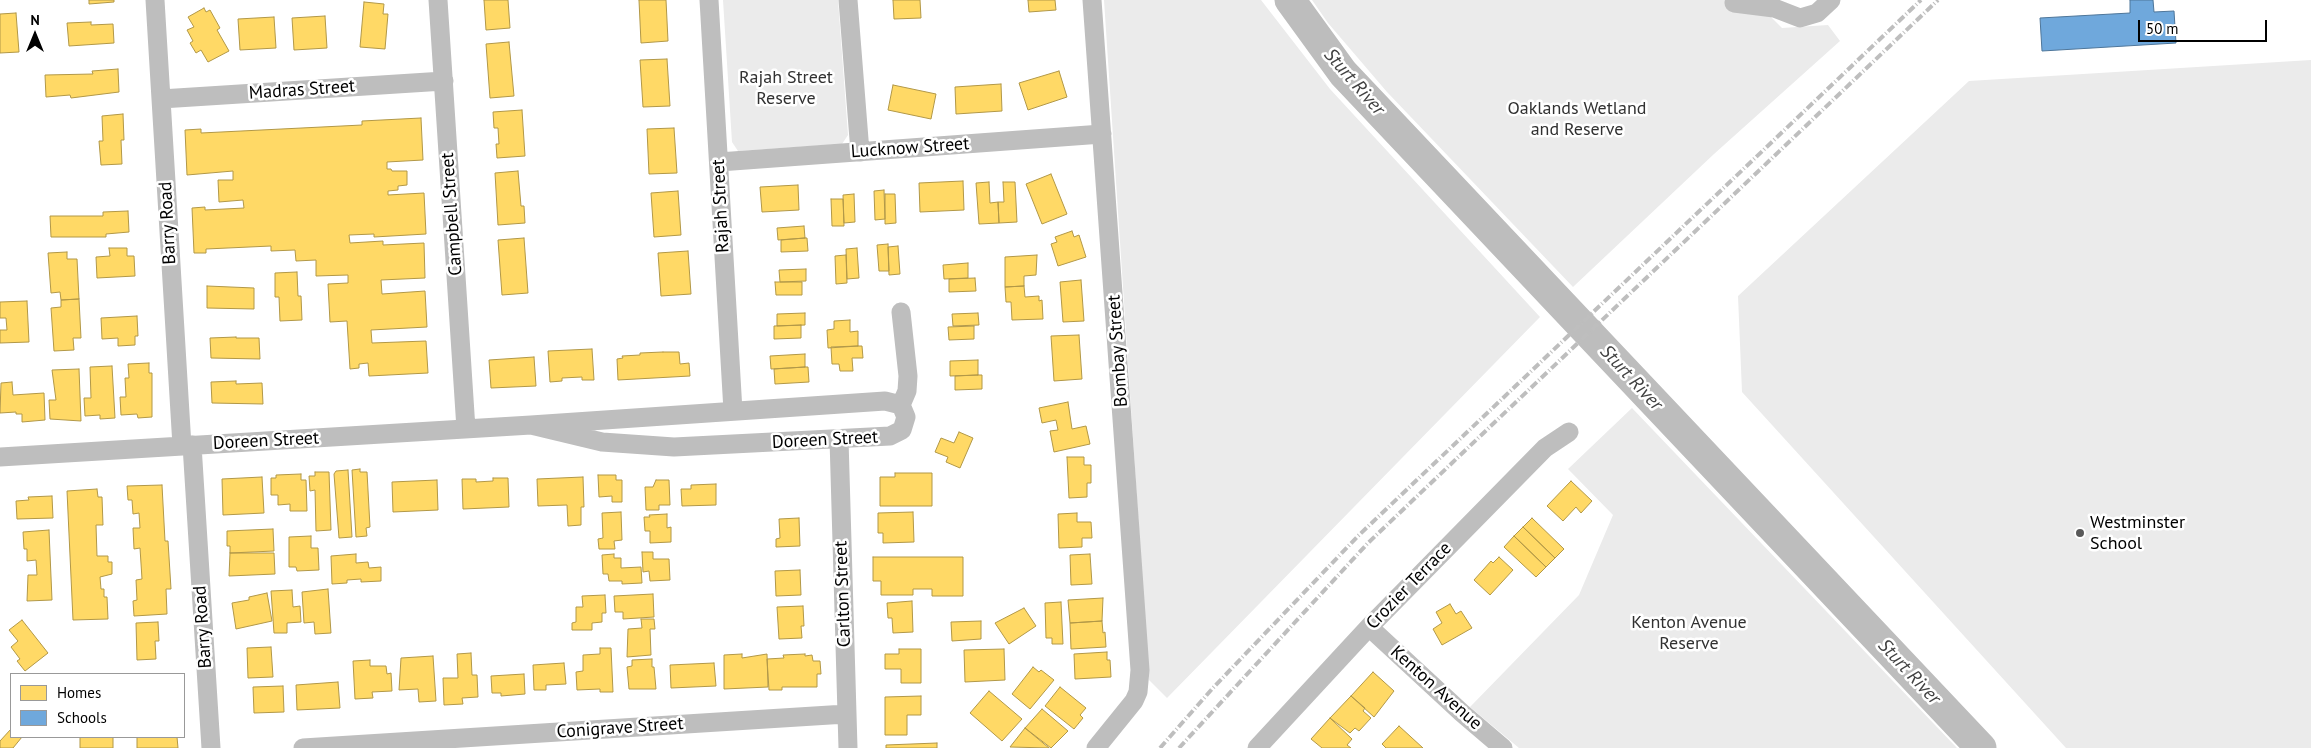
<!DOCTYPE html>
<style>
body{margin:0}
#map{position:relative;width:2311px;height:748px;overflow:hidden;background:#fff;font-family:"PT Sans",sans-serif}
canvas{display:block}
.legend{position:absolute;left:10px;top:673px;width:175px;height:65px;box-sizing:border-box;background:#fff;border:1px solid #999;margin:0;padding:6px 9px;list-style:none;font-size:15px;color:#000}
.legend li{display:flex;align-items:center;gap:10px;height:25px}
.legend b{width:25px;border:1px solid #999}
.north{position:absolute;left:10px;top:10px;width:50px;height:50px;-webkit-text-stroke:4px #fff;paint-order:stroke;rotate:0deg;font-size:14px;font-weight:700;line-height:20px;text-align:center;color:#000}
.north::after{content:'';display:block;margin:auto;width:18px;height:22px;background:#000;clip-path:polygon(50% 0,100% 100%,50% 72%,0 100%)}
.scale{position:absolute;left:2138px;top:20px;width:129px;height:22px;box-sizing:border-box;border:2px solid #000;border-top:0;padding-left:6px;font-size:15px;line-height:18px;white-space:nowrap;color:#000;-webkit-text-stroke:4px #fff;paint-order:stroke}
</style>
<div id="map">
<canvas width="2311" height="748"></canvas>
<ul class="legend">
<li><b style="height:14px;background:#ffd966"></b>Homes</li>
<li><b style="height:14px;background:#6fa8dc"></b>Schools</li>
</ul>
<div class="north">N</div>
<div class="scale">50 m</div>
</div>
<script>
const context = document.querySelector('canvas').getContext('2d');
context.lineJoin = 'round';
function fillPath(path, color) {
  context.fillStyle = color;
  context.fill(path, 'evenodd');
}
function toPath(rows) {
  const path = new Path2D();
  for (const r of rows) {
    path.moveTo(r[0], r[1]);
    for (let i = 2; i < r.length; i += 2) path.lineTo(r[i], r[i + 1]);
  }
  return path;
}
function strokePath(path, color, width, dash) {
  context.strokeStyle = color;
  context.lineWidth = width;
  context.lineCap = dash ? 'butt' : 'round';
  context.setLineDash(dash || []);
  context.stroke(path);
}
function drawText(font, color, halo, rows, align = 'center') {
  context.font = font + ' "PT Sans",sans-serif';
  context.lineWidth = 5;
  context.setLineDash([]);
  context.textBaseline = 'middle';
  context.strokeStyle = halo;
  context.fillStyle = color;
  for (const [text, x, y, turn = 0] of rows) {
    context.save();
    context.translate(x, y);
    context.rotate((+turn || 0) * Math.PI / 180);
    context.textAlign = isNaN(turn) ? turn : align;
    if (halo) context.strokeText(text, 0, 0);
    context.fillText(text, 0, 0);
    context.restore();
  }
}
fillPath(toPath([
 [723,0,838,0,848,135,842,144,738,151,732,142],
 [1104,0,1261,0,1330,89,1540,317,1167,698,1149,680],
 [1312,0,1729,0,1764,10,1782,28,1828,25,1840,41,1714,154,1573,287,1387,92,1328,23],
 [2311,60,2311,748,2066,748,1742,392,1738,296,1969,81],
 [1632,408,1957,748,1519,748,1470,707,1579,595,1613,515,1568,469]
]), '#ebebeb');
const homes = toPath([
 [89,0,114,0,114,2,89,4,89,0],
 [484,0,508,0,510,28,486,30,484,0],
 [639,0,666,0,668,41,641,43,639,0],
 [893,0,920,0,921,18,894,19,893,0],
 [1028,0,1055,0,1056,10,1029,12,1028,0],
 [364,2,384,4,383,14,388,14,385,49,360,47,364,2],
 [204,8,206,12,210,10,220,28,217,30,229,51,208,62,201,50,196,53,190,43,193,41,187,30,194,27,188,17,204,8],
 [16,13,19,52,0,53,0,14,16,13],
 [325,16,327,48,294,50,292,18,325,16],
 [274,17,276,48,240,50,238,19,274,17],
 [91,22,91,25,113,24,114,43,69,46,67,23,91,22],
 [509,42,514,96,490,98,486,44,509,42],
 [667,59,670,106,643,107,640,60,667,59],
 [118,69,119,92,71,98,70,95,46,97,45,75,93,74,92,71,118,69],
 [1059,71,1067,97,1028,110,1019,83,1059,71],
 [1001,84,1002,111,956,114,955,87,1001,84],
 [893,85,936,94,931,119,888,110,893,85],
 [522,110,525,156,497,158,496,144,499,144,498,128,494,128,493,112,522,110],
 [123,114,124,140,121,140,122,164,101,165,99,141,103,141,102,116,123,114],
 [421,118,423,160,387,162,387,169,391,169,392,171,407,171,407,185,398,186,398,190,388,191,388,195,424,193,426,234,374,237,374,234,349,235,350,243,383,241,383,245,424,243,425,278,381,280,382,294,425,291,427,327,371,330,372,343,426,341,428,373,369,376,368,363,359,364,359,368,350,369,347,321,330,322,328,284,348,283,348,275,316,276,316,260,296,261,295,250,271,251,271,246,206,249,206,253,194,253,192,208,205,207,205,210,244,208,243,200,219,202,218,180,233,180,233,171,187,175,185,130,201,129,201,133,362,125,362,121,421,118],
 [674,128,677,173,649,174,647,129,674,128],
 [518,171,521,206,524,206,525,223,498,225,495,173,518,171],
 [1051,174,1067,214,1042,224,1026,184,1051,174],
 [963,181,964,210,920,212,919,183,963,181],
 [989,182,990,203,998,202,999,223,979,224,976,183,989,182],
 [1003,182,1015,182,1017,222,999,223,998,202,1004,202,1003,182],
 [798,185,799,210,762,212,760,187,798,185],
 [884,190,885,219,875,220,874,191,884,190],
 [678,191,681,235,654,237,651,193,678,191],
 [854,194,855,222,844,223,843,195,854,194],
 [885,194,895,194,896,223,885,224,885,194],
 [831,199,843,199,844,226,832,226,831,199],
 [128,211,129,232,106,234,106,237,51,237,50,216,103,216,103,212,128,211],
 [804,226,805,238,778,240,777,228,804,226],
 [1072,231,1074,237,1079,235,1086,257,1058,266,1051,244,1057,242,1055,237,1072,231],
 [524,238,528,293,502,295,498,240,524,238],
 [805,238,807,238,808,251,781,252,781,240,805,238],
 [888,244,889,271,879,271,877,245,888,244],
 [898,246,900,274,889,275,888,247,898,246],
 [109,248,127,248,127,256,134,256,135,276,97,278,96,257,110,256,109,248],
 [857,248,859,278,847,279,846,249,857,248],
 [688,251,691,294,661,296,658,253,688,251],
 [67,252,67,259,77,259,79,299,61,300,60,292,51,293,48,253,67,252],
 [846,255,847,283,836,284,835,256,846,255],
 [1037,255,1036,275,1024,276,1024,286,1005,287,1005,257,1037,255],
 [968,263,968,278,944,279,943,265,968,263],
 [806,269,806,281,780,282,779,270,806,269],
 [297,272,298,296,301,296,302,320,280,321,279,297,275,297,275,273,297,272],
 [975,278,976,291,949,292,949,279,975,278],
 [1081,280,1084,321,1063,322,1060,282,1081,280],
 [775,282,802,282,802,295,776,295,775,282],
 [207,286,254,288,254,309,207,308,207,286],
 [1024,286,1025,297,1039,296,1039,301,1042,300,1043,319,1012,320,1011,302,1006,302,1005,287,1024,286],
 [79,299,81,338,73,338,74,350,54,351,51,308,61,307,61,300,79,299],
 [27,301,29,342,0,343,0,330,7,330,6,318,0,318,0,302,27,301],
 [805,313,805,325,777,326,777,314,805,313],
 [978,313,979,325,953,326,952,314,978,313],
 [137,316,138,336,135,336,135,345,118,346,118,338,102,339,101,318,137,316],
 [850,320,850,332,858,331,858,346,828,348,827,330,834,329,834,321,850,320],
 [801,325,801,338,774,339,774,326,801,325],
 [974,326,974,339,949,340,948,327,974,326],
 [1079,335,1082,379,1054,381,1051,336,1079,335],
 [236,337,236,338,259,338,260,359,211,358,210,338,236,337],
 [858,346,862,346,863,358,852,358,853,371,840,371,839,364,832,364,831,347,858,346],
 [592,349,594,380,582,380,582,377,562,378,562,381,550,382,548,351,592,349],
 [663,352,679,352,680,364,689,363,690,376,618,380,617,359,623,358,622,356,640,355,640,353,663,352],
 [805,354,805,367,771,369,770,356,805,354],
 [534,357,536,386,491,388,489,360,534,357],
 [978,360,978,375,950,376,950,361,978,360],
 [149,363,149,373,152,373,152,417,138,418,137,414,121,415,120,397,126,397,125,378,129,378,128,364,149,363],
 [112,366,115,418,100,419,100,415,85,416,84,398,91,398,90,367,112,366],
 [805,367,808,367,809,382,775,384,774,369,805,367],
 [79,369,81,421,50,419,49,400,56,400,52,370,79,369],
 [978,375,982,375,982,389,955,390,955,376,978,375],
 [236,381,236,384,262,383,263,404,212,403,211,382,236,381],
 [12,382,13,395,44,393,45,420,22,422,22,414,16,414,16,412,0,413,1,383,12,382],
 [1068,402,1072,429,1086,426,1090,444,1054,452,1050,431,1058,430,1056,420,1042,423,1039,408,1068,402],
 [959,432,973,438,960,468,946,462,948,457,935,452,941,438,954,443,959,432],
 [1067,457,1084,457,1084,465,1091,465,1091,483,1087,483,1087,497,1069,498,1067,457],
 [360,469,360,472,367,472,370,527,366,528,367,536,356,537,352,470,360,469],
 [348,470,352,537,339,538,334,474,336,471,348,470],
 [315,472,329,472,331,530,316,531,315,490,310,491,309,476,315,476,315,472],
 [895,473,932,473,932,506,880,506,880,477,895,477,895,473],
 [301,474,301,480,306,480,307,511,290,511,290,504,278,505,278,495,271,495,271,478,276,478,276,475,301,474],
 [598,475,616,475,616,480,622,480,622,502,612,502,612,496,599,497,598,475],
 [262,477,264,513,223,515,222,479,262,477],
 [583,477,584,507,581,507,581,525,568,526,567,505,538,506,537,479,583,477],
 [493,478,508,478,509,507,463,509,462,479,476,479,476,482,493,481,493,478],
 [437,480,438,510,393,512,392,482,437,480],
 [656,480,669,480,670,505,659,505,659,510,646,510,645,487,653,487,656,480],
 [1571,481,1592,501,1581,513,1576,507,1563,521,1547,506,1571,481],
 [716,484,716,505,682,506,681,489,691,489,691,485,716,484],
 [162,485,165,541,168,541,171,589,166,589,167,614,134,616,133,601,137,600,136,580,142,579,140,548,134,549,133,528,140,528,139,513,133,514,132,500,128,500,127,486,162,485],
 [97,489,98,497,102,497,103,525,96,525,97,556,108,556,108,562,112,562,112,574,100,577,101,589,104,589,104,597,107,597,108,619,73,620,67,491,97,489],
 [52,496,53,518,17,519,16,501,29,500,28,497,52,496],
 [621,512,622,540,614,541,615,549,599,549,598,539,603,538,602,513,621,512],
 [913,512,914,542,883,543,883,533,878,533,878,513,913,512],
 [1077,513,1077,522,1091,522,1092,538,1082,538,1082,547,1059,548,1058,514,1077,513],
 [667,514,667,528,671,527,671,542,650,543,650,531,645,531,644,517,650,517,649,515,667,514],
 [799,518,800,546,776,547,776,539,780,538,779,519,799,518],
 [1532,518,1564,549,1555,558,1523,527,1532,518],
 [1523,527,1555,558,1546,567,1514,536,1523,527],
 [273,529,274,551,230,553,230,546,227,546,227,531,273,529],
 [49,530,52,600,27,601,28,575,37,575,36,560,27,561,27,549,24,549,23,532,49,530],
 [311,536,311,548,318,548,319,570,297,571,296,567,289,567,289,537,311,536],
 [1514,536,1546,567,1536,577,1504,547,1514,536],
 [642,552,653,552,653,559,669,559,670,580,650,581,649,571,643,572,642,552],
 [230,553,274,553,275,574,229,576,230,553],
 [356,554,356,563,368,562,369,568,381,567,381,581,361,582,361,579,347,580,347,583,332,584,331,556,356,554],
 [614,554,614,558,621,558,621,568,641,567,642,583,622,584,622,581,609,581,608,574,603,574,602,555,614,554],
 [1090,554,1092,584,1071,585,1070,555,1090,554],
 [873,557,963,557,963,596,932,596,932,589,913,589,913,595,881,595,881,581,873,581,873,557],
 [1499,557,1513,570,1490,595,1474,580,1491,561,1493,563,1499,557],
 [800,570,801,595,776,596,775,571,800,570],
 [328,589,331,633,315,634,314,622,304,623,302,592,328,589],
 [292,590,293,607,300,606,301,622,287,623,287,633,274,633,271,591,292,590],
 [267,593,272,621,236,629,232,603,249,600,249,597,267,593],
 [653,594,654,617,623,619,623,612,615,612,614,596,653,594],
 [605,595,606,613,602,613,602,622,592,623,592,630,572,630,572,623,576,622,576,607,583,607,582,596,605,595],
 [1103,598,1102,621,1070,623,1068,600,1103,598],
 [912,601,913,632,893,633,892,618,888,618,887,603,912,601],
 [1061,602,1063,644,1052,644,1052,638,1046,638,1045,603,1061,602],
 [1450,604,1456,614,1461,611,1472,628,1442,645,1433,629,1442,623,1436,612,1450,604],
 [803,606,804,626,801,626,802,638,779,639,777,607,803,606],
 [1024,608,1036,626,1009,644,995,623,1024,608],
 [641,619,654,619,655,629,650,629,651,655,627,657,628,629,642,628,641,619],
 [22,620,48,653,25,671,17,661,20,659,11,647,18,641,9,630,22,620],
 [981,621,981,639,952,641,951,622,981,621],
 [1102,621,1103,633,1105,632,1106,647,1071,649,1070,623,1102,621],
 [158,622,159,641,155,641,156,659,137,660,136,623,158,622],
 [271,647,273,677,248,678,247,648,271,647],
 [600,648,611,648,613,692,600,692,600,689,577,690,576,672,583,671,583,655,600,654,600,648],
 [899,649,921,649,921,683,901,683,901,669,885,669,885,654,899,654,899,649],
 [1004,649,1005,680,965,682,964,650,1004,649],
 [1107,652,1107,660,1110,660,1111,677,1075,679,1074,654,1107,652],
 [471,653,472,675,477,675,478,697,462,698,463,704,444,705,443,678,458,678,457,654,471,653],
 [742,654,742,658,767,654,768,687,724,689,724,655,742,654],
 [805,654,805,656,812,655,813,661,820,661,821,674,817,674,817,687,782,687,782,690,769,690,767,659,784,658,783,655,805,654],
 [433,656,436,701,419,702,418,689,399,690,401,658,433,656],
 [652,659,652,667,654,667,656,689,629,689,627,667,632,666,632,660,652,659],
 [370,660,370,666,386,666,387,674,391,673,392,691,372,692,373,698,355,699,353,661,370,660],
 [564,663,566,684,546,685,546,690,534,690,533,665,564,663],
 [714,663,716,686,671,688,670,665,714,663],
 [1033,667,1039,672,1041,670,1054,680,1030,709,1012,694,1033,667],
 [1373,672,1394,691,1374,717,1351,696,1373,672],
 [524,674,525,694,501,696,501,693,492,693,491,676,524,674],
 [338,682,340,708,297,710,296,685,338,682],
 [283,686,284,712,254,713,253,687,283,686],
 [1060,687,1086,708,1080,715,1083,718,1074,729,1045,706,1060,687],
 [989,691,1022,719,1002,741,970,713,989,691],
 [921,696,921,715,907,715,907,735,885,735,885,697,921,696],
 [1351,696,1365,708,1363,711,1371,718,1359,731,1355,728,1350,733,1330,718,1351,696],
 [1042,709,1068,731,1051,748,1025,728,1042,709],
 [1330,718,1352,739,1347,745,1351,748,1322,748,1311,739,1330,718],
 [1399,726,1423,748,1386,748,1382,744,1399,726],
 [1025,728,1049,748,1010,747,1025,728],
 [11,729,11,737,22,737,13,748,0,748,0,741,11,729],
 [80,737,113,737,113,748,80,748,80,737],
 [137,737,177,737,178,748,137,748,137,737],
 [937,743,937,748,886,748,886,745,937,743]
]);
fillPath(homes, '#ffd966');
strokePath(homes, '#b29847', 1);
const schools = toPath([
 [2130,0,2153,0,2154,12,2174,11,2176,43,2042,51,2040,18,2130,13,2130,0]
]);
fillPath(schools, '#6fa8dc');
strokePath(schools, '#4e769a', 1);
strokePath(toPath([
 [1290,0,1343,73,1981,748]
]), '#bdbdbd', 31);
strokePath(toPath([
 [155,0,182,446],
 [438,0,466,429],
 [709,0,733,411],
 [848,0,860,152],
 [1092,0,1140,670,1138,692,1134,701,1096,748],
 [1734,3,1774,8,1800,18,1817,13,1831,0],
 [161,99,444,81],
 [719,162,1102,134],
 [901,312,908,376,907,391,901,405],
 [839,439,848,748],
 [192,445,211,748],
 [0,457,531,425,885,401,901,405,906,417,902,430,890,436,674,447,602,442,531,425],
 [1369,627,1462,713,1503,748],
 [303,748,846,714],
 [1257,748,1369,627,1545,448,1569,432]
]), '#bebebe', 19);
strokePath(toPath([
 [1160,748,1212,689,1358,536,1921,0],
 [1179,748,1368,543,1938,0]
]), '#bebebe', 4, [8, 2.5, 1, 2.5]);
for (const [x, y, r, color] of [
 [2080,533,5,"#595959"]
]) {
  const dot = new Path2D();
  dot.arc(x, y, r, 0, 2 * Math.PI);
  context.fillStyle = color;
  context.fill(dot);
  strokePath(dot, '#fff', 2);
}
drawText('18px', '#313131', '#fff', [
 ["Rajah Street",786,78],
 ["Reserve",786,99],
 ["Oaklands Wetland",1577,109],
 ["and Reserve",1577,130],
 ["Kenton Avenue",1689,623],
 ["Reserve",1689,644]
]);
drawText('18px', '#000', '#fff', [
 ["Madras Street",302,90,-4],
 ["Lucknow Street",910,148,-4],
 ["Rajah Street",721,206,-93],
 ["Campbell Street",452,214,-94],
 ["Barry Road",168,223,-93],
 ["Bombay Street",1118,351,-94],
 ["Doreen Street",825,440,-3],
 ["Doreen Street",266,441,-3],
 ["Crozier Terrace",1409,586,-46],
 ["Carlton Street",843,594,-92],
 ["Barry Road",203,627,-94],
 ["Kenton Avenue",1436,688,42],
 ["Conigrave Street",620,728,-4]
]);
drawText('18px', '#000', '#fff', [
 ["Westminster",2090,523],
 ["School",2090,544]
], 'left');
drawText('italic 19px', '#424242', '#fff', [
 ["Sturt River",1354,82,49],
 ["Sturt River",1631,378,47],
 ["Sturt River",1909,672,47]
]);
</script>
